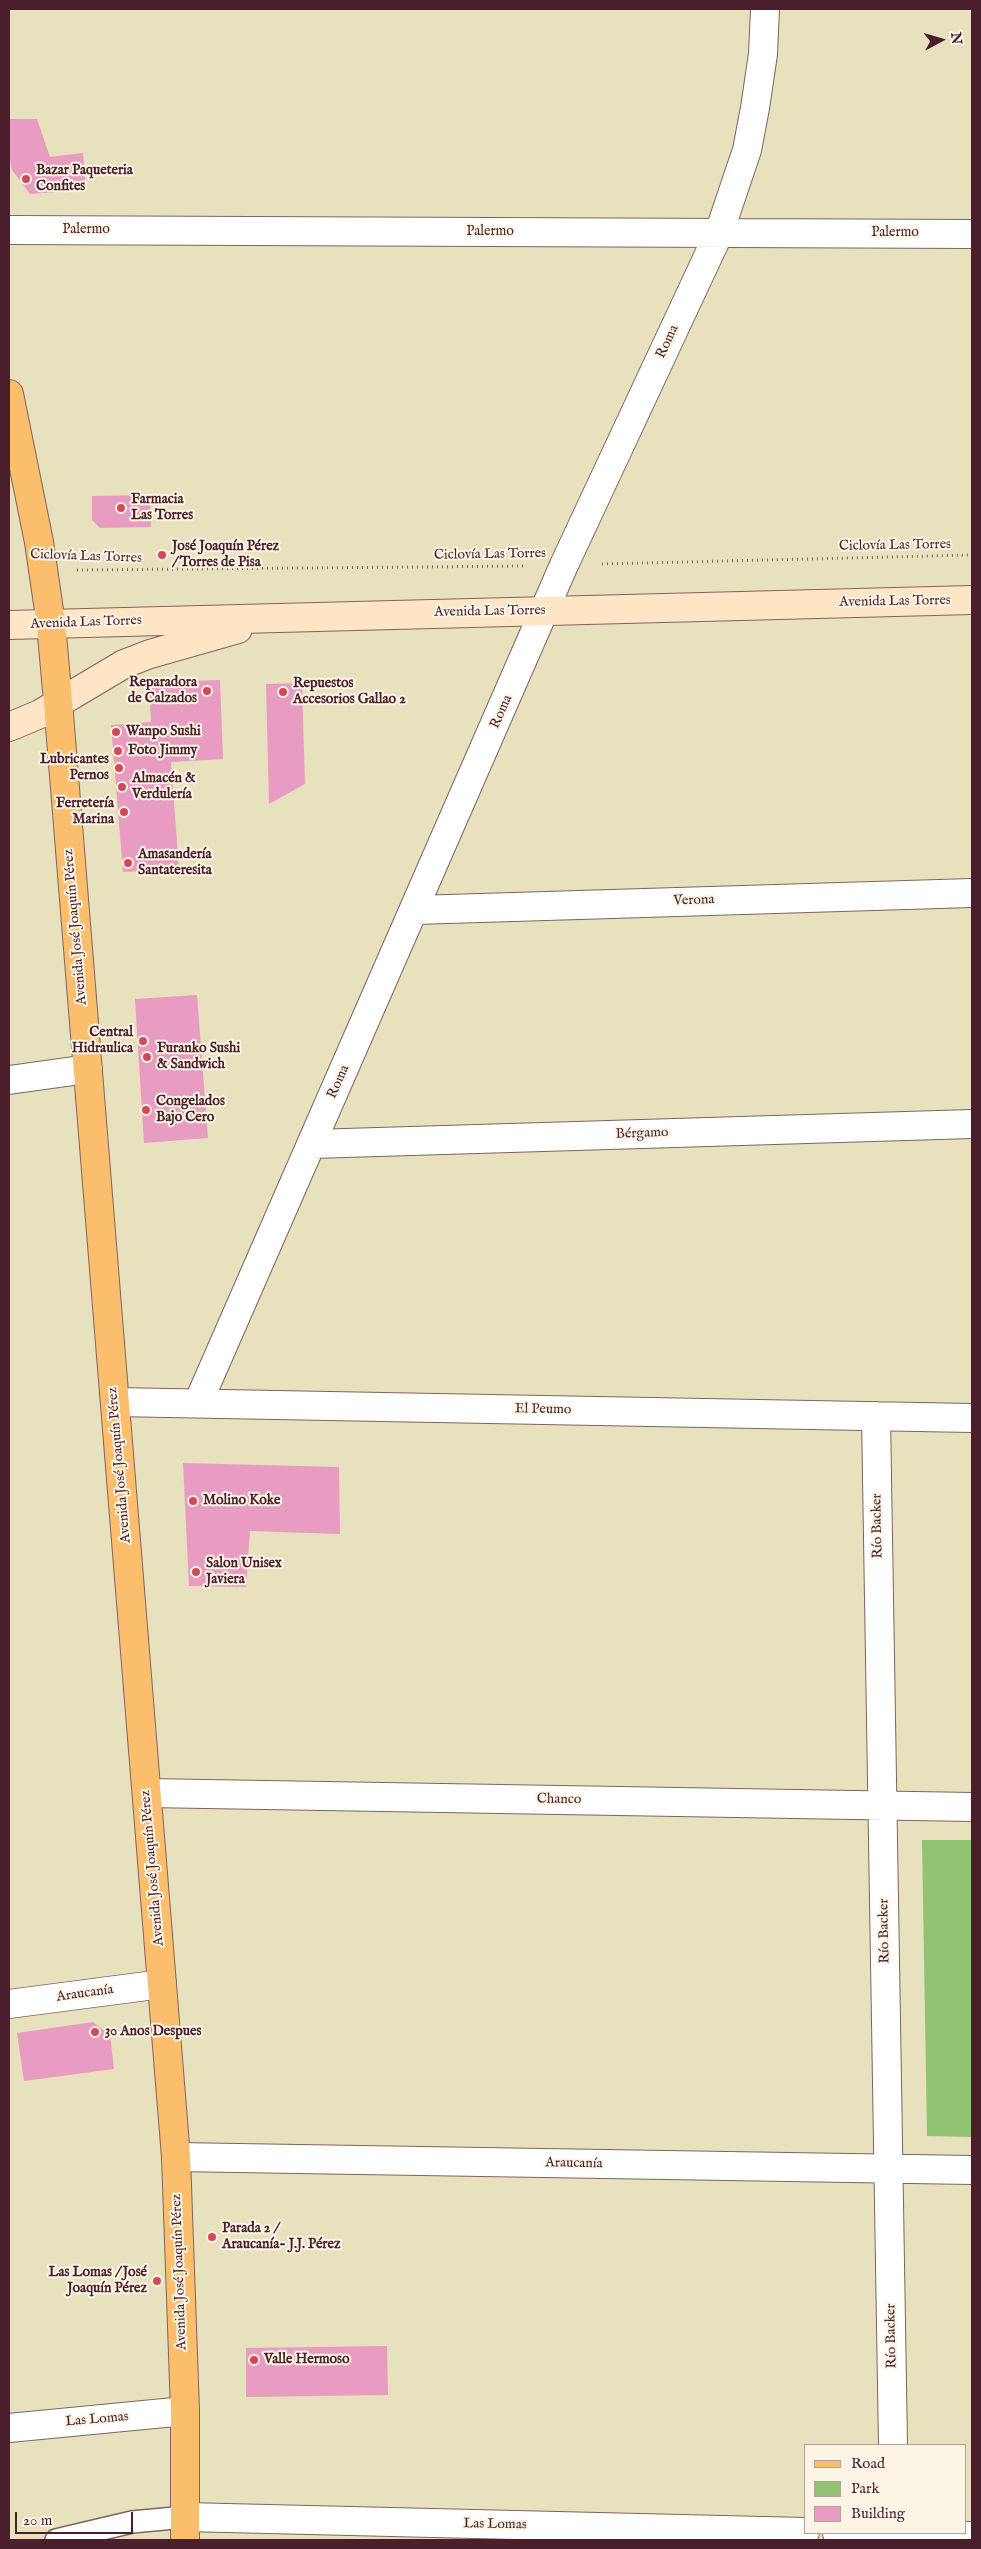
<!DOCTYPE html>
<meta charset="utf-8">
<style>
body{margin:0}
#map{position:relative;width:981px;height:2549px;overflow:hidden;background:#e8e1bd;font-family:"IM FELL English",serif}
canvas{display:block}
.frame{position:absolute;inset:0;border:10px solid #4a1f2b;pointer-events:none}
.legend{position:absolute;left:804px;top:2444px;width:162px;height:90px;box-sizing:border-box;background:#fcf5e5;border:1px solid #b59f9b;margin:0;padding:6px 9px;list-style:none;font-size:15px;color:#4a1f2b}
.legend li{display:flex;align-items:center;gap:10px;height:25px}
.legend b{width:25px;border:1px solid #b59f9b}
.north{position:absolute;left:916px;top:15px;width:50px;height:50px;-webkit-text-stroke:4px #fcf5e5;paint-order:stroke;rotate:84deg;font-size:14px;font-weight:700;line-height:20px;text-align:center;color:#4a1f2b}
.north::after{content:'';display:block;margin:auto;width:18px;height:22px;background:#4a1f2b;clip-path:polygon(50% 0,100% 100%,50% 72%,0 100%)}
.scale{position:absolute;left:15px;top:2512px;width:118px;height:22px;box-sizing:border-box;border:2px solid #4a1f2b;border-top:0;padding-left:6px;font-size:15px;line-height:18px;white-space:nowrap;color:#4a1f2b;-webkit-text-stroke:4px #fcf5e5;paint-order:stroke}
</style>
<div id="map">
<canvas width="981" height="2549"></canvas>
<div class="frame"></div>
<ul class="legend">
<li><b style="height:6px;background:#fabe6d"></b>Road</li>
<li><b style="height:14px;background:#92c373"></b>Park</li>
<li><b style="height:14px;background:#e99cc1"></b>Building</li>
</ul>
<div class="north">N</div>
<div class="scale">20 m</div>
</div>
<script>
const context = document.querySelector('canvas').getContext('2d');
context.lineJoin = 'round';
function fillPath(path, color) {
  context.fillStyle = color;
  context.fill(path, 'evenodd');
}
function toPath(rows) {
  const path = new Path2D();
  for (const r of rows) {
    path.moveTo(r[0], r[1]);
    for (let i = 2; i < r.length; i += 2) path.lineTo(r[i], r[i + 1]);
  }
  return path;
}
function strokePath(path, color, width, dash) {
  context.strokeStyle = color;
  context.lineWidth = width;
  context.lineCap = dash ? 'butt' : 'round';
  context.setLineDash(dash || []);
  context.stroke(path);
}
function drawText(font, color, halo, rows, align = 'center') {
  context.font = font + ' "IM FELL English",serif';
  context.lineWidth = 4;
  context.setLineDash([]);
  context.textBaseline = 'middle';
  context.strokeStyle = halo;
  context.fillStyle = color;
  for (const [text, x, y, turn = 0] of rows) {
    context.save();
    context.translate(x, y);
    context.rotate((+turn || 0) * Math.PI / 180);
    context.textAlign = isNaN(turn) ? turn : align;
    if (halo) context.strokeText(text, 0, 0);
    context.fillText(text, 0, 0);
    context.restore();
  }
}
fillPath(toPath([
 [922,1840,972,1840,972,2137,927,2136]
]), '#92c373');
fillPath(toPath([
 [9,119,37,119,50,157,83,153,86,190,30,194,12,170,9,154],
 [150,495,151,527,100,528,92,520,92,496],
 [220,680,223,759,171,762,179,869,123,872,111,725,151,722,149,683],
 [302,683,305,784,269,804,266,684],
 [197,995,208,1138,144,1143,135,999],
 [183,1463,339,1467,340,1534,250,1531,246,1587,189,1586],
 [93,2022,110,2035,114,2069,24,2081,17,2033],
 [387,2346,388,2395,246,2397,246,2348]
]), '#e99cc1');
const lane = toPath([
 [56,2540,132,2522,185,2517]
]);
const street = toPath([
 [9,230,972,234],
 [415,910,972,893],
 [9,1080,88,1069],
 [312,1144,972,1124],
 [115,1402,972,1418],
 [198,1403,564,565,719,233,747,150,755,108,763,54,765,9],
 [876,1416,893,2445],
 [147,1793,972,1807],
 [9,2004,162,1984],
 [176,2157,972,2170],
 [9,2428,185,2411],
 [185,2517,805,2532],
 [837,2533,972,2536]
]);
const secondary = toPath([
 [9,625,972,600],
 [9,727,40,714,124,664,150,654,238,629]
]);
const primary = toPath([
 [9,394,39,542,51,624,58,702,176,2157,185,2411,185,2540]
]);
strokePath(lane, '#81635e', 24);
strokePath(street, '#81635e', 30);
strokePath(secondary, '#81635e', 30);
strokePath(primary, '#81635e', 30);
strokePath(toPath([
 [602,564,972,555],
 [77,570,525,566]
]), '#81635e', 3, [1, 4]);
strokePath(lane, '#fff', 21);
strokePath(street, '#fff', 28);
strokePath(secondary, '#fde5c5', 28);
strokePath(primary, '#fabe6d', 28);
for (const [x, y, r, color] of [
 [26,179,5,"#d1495b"],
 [121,508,5,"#d1495b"],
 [162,555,5,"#d1495b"],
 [207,691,5,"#d1495b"],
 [283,692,5,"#d1495b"],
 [116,732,5,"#d1495b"],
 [118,751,5,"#d1495b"],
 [119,768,5,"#d1495b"],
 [122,787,5,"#d1495b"],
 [124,812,5,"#d1495b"],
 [128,863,5,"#d1495b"],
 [143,1041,5,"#d1495b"],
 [147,1057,5,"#d1495b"],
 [146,1110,5,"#d1495b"],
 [193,1501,5,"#d1495b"],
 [196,1572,5,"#d1495b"],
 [95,2032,5,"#d1495b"],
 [212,2237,5,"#d1495b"],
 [157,2281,5,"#d1495b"],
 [254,2360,5,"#d1495b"]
]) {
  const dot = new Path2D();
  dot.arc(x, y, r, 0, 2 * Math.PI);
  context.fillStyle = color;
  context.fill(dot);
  strokePath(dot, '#fcf5e5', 2);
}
drawText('bold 14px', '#4a1f2b', '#fcf5e5', [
 ["Bazar Paqueteria",36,171],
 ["Confites",36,187],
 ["Farmacia",131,500],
 ["Las Torres",131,516],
 ["José Joaquín Pérez",172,547],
 ["/ Torres de Pisa",172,563],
 ["Reparadora",197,683,"right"],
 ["de Calzados",197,699,"right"],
 ["Repuestos",293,684],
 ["Accesorios Gallao 2",293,700],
 ["Wanpo Sushi",126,732],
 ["Foto Jimmy",128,751],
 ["Lubricantes",109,760,"right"],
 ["Pernos",109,776,"right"],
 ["Almacén &",132,779],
 ["Verdulería",132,795],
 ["Ferretería",114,804,"right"],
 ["Marina",114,820,"right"],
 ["Amasandería",138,855],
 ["Santateresita",138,871],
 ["Central",133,1033,"right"],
 ["Hidraulica",133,1049,"right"],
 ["Furanko Sushi",157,1049],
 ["& Sandwich",157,1065],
 ["Congelados",156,1102],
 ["Bajo Cero",156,1118],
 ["Molino Koke",203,1501],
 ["Salon Unisex",206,1564],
 ["Javiera",206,1580],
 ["30 Anos Despues",105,2032],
 ["Parada 2 /",222,2229],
 ["Araucanía- J.J. Pérez",222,2245],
 ["Las Lomas / José",147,2273,"right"],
 ["Joaquín Pérez",147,2289,"right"],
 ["Valle Hermoso",264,2360]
], 'left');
drawText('14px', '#4a1f2b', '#fcf5e5', [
 ["Palermo",86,230],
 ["Palermo",490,232],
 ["Palermo",895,233],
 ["Roma",668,342,-65],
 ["Ciclovía Las Torres",895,546,-1],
 ["Ciclovía Las Torres",490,555,-1],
 ["Ciclovía Las Torres",86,557,2],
 ["Avenida Las Torres",895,602,-1],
 ["Avenida Las Torres",490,612,-1],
 ["Avenida Las Torres",86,623,-2],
 ["Roma",502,712,-66],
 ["Verona",694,901,-2],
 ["Avenida José Joaquín Pérez",76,927,-95],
 ["Roma",339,1082,-66],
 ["Bérgamo",642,1134,-2],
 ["El Peumo",543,1410,1],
 ["Avenida José Joaquín Pérez",120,1465,-95],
 ["Río Backer",878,1526,-91],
 ["Chanco",559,1800,1],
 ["Avenida José Joaquín Pérez",153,1868,-95],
 ["Río Backer",885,1931,-91],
 ["Araucanía",85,1994,-8],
 ["Araucanía",574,2164,1],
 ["Avenida José Joaquín Pérez",180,2272,-92],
 ["Río Backer",892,2336,-91],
 ["Las Lomas",97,2420,-5],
 ["Las Lomas",495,2525,1]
]);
</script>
